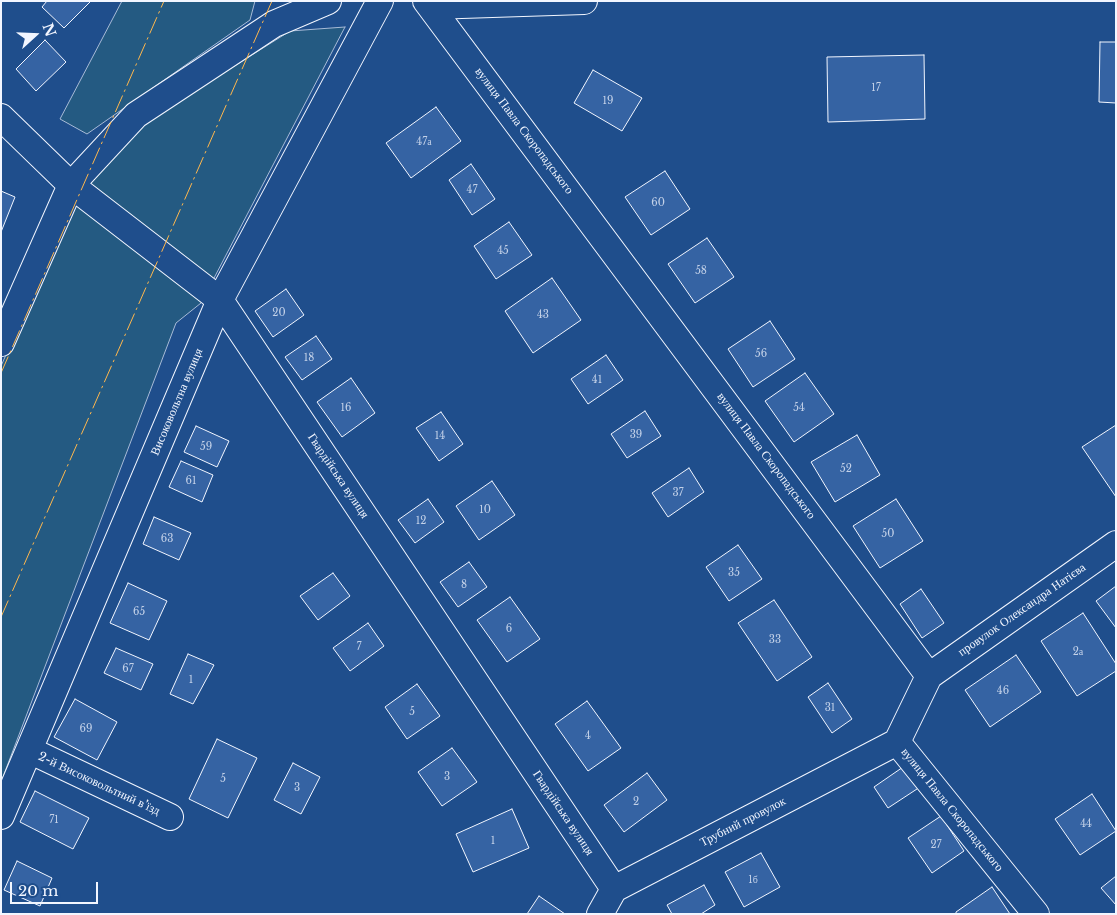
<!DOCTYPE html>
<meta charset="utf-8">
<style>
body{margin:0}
#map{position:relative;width:1117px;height:915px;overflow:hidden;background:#1f4e8c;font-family:"Libre Baskerville",serif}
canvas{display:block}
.frame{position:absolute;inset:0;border:2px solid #f2f6ff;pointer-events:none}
.north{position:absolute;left:10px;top:10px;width:50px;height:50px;-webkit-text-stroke:4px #1f4e8c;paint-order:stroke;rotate:70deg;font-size:14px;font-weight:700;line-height:20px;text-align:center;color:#f2f6ff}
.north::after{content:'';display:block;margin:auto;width:18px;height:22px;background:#f2f6ff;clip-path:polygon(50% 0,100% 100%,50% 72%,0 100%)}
.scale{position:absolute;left:10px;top:882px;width:88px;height:22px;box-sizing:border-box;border:2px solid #f2f6ff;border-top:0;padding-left:6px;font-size:15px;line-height:18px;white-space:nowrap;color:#f2f6ff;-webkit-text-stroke:4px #1f4e8c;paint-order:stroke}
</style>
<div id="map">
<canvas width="1117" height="915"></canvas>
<div class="frame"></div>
<div class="north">N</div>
<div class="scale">20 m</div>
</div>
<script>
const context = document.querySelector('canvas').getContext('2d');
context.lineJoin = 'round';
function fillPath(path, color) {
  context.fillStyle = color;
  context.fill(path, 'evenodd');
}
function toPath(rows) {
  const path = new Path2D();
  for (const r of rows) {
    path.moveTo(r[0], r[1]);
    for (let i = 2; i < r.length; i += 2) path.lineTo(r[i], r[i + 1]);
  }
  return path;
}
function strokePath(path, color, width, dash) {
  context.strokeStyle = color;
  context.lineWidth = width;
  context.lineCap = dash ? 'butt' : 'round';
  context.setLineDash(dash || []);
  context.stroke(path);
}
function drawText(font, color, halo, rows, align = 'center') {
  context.font = font + ' "Libre Baskerville",serif';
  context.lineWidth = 4;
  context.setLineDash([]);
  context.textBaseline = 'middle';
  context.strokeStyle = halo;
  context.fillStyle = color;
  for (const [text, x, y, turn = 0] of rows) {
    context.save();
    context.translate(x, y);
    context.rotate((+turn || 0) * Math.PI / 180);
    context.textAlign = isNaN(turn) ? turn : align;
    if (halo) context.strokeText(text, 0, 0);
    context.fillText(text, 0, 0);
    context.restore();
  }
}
const green = toPath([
 [122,1,255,1,250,20,87,134,60,119,122,1],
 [345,27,201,303,176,323,1,782,1,366,82,184,142,124,290,31,345,27]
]);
fillPath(green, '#245a82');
strokePath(green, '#a8bbd7', 1);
const building = toPath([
 [47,1,91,1,64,28,42,7,47,1],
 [45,40,66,62,36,91,16,69,45,40],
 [1100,42,1116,42,1116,103,1099,102,1100,42],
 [924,55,925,119,828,122,827,57,924,55],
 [593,70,642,98,622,131,574,103,593,70],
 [436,107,461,141,411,178,386,143,436,107],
 [471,164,495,199,472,215,449,180,471,164],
 [665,171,690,209,651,235,625,197,665,171],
 [1,191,15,197,1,232,1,191],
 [509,222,532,255,496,279,474,246,509,222],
 [707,238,734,277,695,303,668,264,707,238],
 [552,278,581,320,533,353,505,311,552,278],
 [286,289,304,315,273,337,255,311,286,289],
 [770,321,795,359,753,387,728,349,770,321],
 [316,336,332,359,302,380,285,357,316,336],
 [606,355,623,380,588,404,571,379,606,355],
 [805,373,834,414,794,442,765,401,805,373],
 [351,378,375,413,342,437,317,402,351,378],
 [645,411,661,436,627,458,611,434,645,411],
 [441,412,463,444,439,461,416,428,441,412],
 [1116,425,1116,497,1082,447,1116,425],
 [196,426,229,441,217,467,184,452,196,426],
 [857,435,880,475,835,502,811,462,857,435],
 [181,461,213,475,202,502,169,487,181,461],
 [689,468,704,492,668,517,652,493,689,468],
 [492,481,515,515,479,540,456,506,492,481],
 [428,499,444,522,415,543,398,520,428,499],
 [896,499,923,541,880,568,853,526,896,499],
 [154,517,191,533,179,560,143,544,154,517],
 [738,545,762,579,729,601,706,567,738,545],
 [469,562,487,587,458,607,440,582,469,562],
 [333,573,350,596,318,620,300,596,333,573],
 [128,583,167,601,149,640,110,623,128,583],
 [1116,586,1116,628,1096,601,1116,586],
 [921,589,944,623,922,638,900,604,921,589],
 [510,597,540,639,507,662,477,620,510,597],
 [774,600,812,657,777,681,738,623,774,600],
 [1083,613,1116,664,1116,671,1077,696,1041,641,1083,613],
 [368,623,384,646,350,671,333,648,368,623],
 [116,648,153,664,141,690,104,673,116,648],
 [188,654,214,665,193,704,170,694,188,654],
 [1016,655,1041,692,990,727,965,690,1016,655],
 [828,683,852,719,832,733,808,697,828,683],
 [417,684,440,716,407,739,385,707,417,684],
 [75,699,117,722,97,760,54,737,75,699],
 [587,701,621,748,588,771,555,724,587,701],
 [217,739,257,758,228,818,189,799,217,739],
 [452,748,477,782,442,806,418,772,452,748],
 [293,763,320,777,301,814,274,800,293,763],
 [906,765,920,787,888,808,874,787,906,765],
 [647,773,667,800,624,832,604,805,647,773],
 [35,791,89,818,73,849,20,822,35,791],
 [1092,794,1116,831,1080,855,1055,819,1092,794],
 [512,809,529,848,473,872,456,834,512,809],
 [941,816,964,851,932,873,908,838,941,816],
 [761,853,780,887,744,907,725,872,761,853],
 [17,861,52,878,40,906,4,890,17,861],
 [1116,876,1116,905,1101,888,1116,876],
 [704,885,715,905,701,914,672,914,667,905,704,885],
 [992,887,1010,914,956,914,956,912,992,887],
 [539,896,565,914,527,914,539,896]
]);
fillPath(building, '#3563a3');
strokePath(building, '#f2f6ff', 1);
const street = toPath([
 [426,1,929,676,897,742,1036,914],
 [431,6,584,1],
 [1,117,71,185,220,300,614,889],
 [1,343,71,185,136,115,274,24,328,1],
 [929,676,1116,544],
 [29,750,170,817],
 [1,816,220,300,380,1],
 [600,914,614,889,897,742]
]);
strokePath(street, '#f2f6ff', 28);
strokePath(street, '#1f4e8c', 26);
strokePath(toPath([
 [1,373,164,1],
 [1,617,272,1]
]), '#ffb74d', 1, [18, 4, 2.5, 4]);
drawText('10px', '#c3d1e8', null, [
 ["17",876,88],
 ["19",608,101],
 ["47а",424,142],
 ["47",472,190],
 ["60",658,203],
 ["45",503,251],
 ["58",701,271],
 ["20",279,313],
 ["43",543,315],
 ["56",761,354],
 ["18",309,358],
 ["41",597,380],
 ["16",346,408],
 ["54",799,408],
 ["39",636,435],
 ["14",440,436],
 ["59",206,447],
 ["52",846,469],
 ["61",191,481],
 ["37",678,493],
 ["10",485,510],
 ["12",421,521],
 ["50",888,534],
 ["63",167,539],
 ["35",734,573],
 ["8",464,585],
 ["65",139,612],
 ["6",509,629],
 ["33",775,640],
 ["7",359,647],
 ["2а",1078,652],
 ["67",128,669],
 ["1",191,680],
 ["46",1003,691],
 ["31",830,708],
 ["5",412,712],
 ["69",86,729],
 ["4",588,736],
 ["3",447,777],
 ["5",223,779],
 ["3",297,788],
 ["2",636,802],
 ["71",54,820],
 ["44",1086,824],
 ["1",493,841],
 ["27",936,845],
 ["1б",753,880]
]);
drawText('12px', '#f2f6ff', '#1f4e8c', [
 ["вулиця Павла Скоропадського",524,131,53],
 ["Високовольтна вулиця",177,402,-67],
 ["вулиця Павла Скоропадського",766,456,53],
 ["Гвардійська вулиця",338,476,56],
 ["провулок Олександра Натієва",1022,610,-35],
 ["2-й Високовольтний в’їзд",99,784,25],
 ["вулиця Павла Скоропадського",952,810,51],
 ["Гвардійська вулиця",563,813,56],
 ["Трубний провулок",743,822,-27]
]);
</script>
